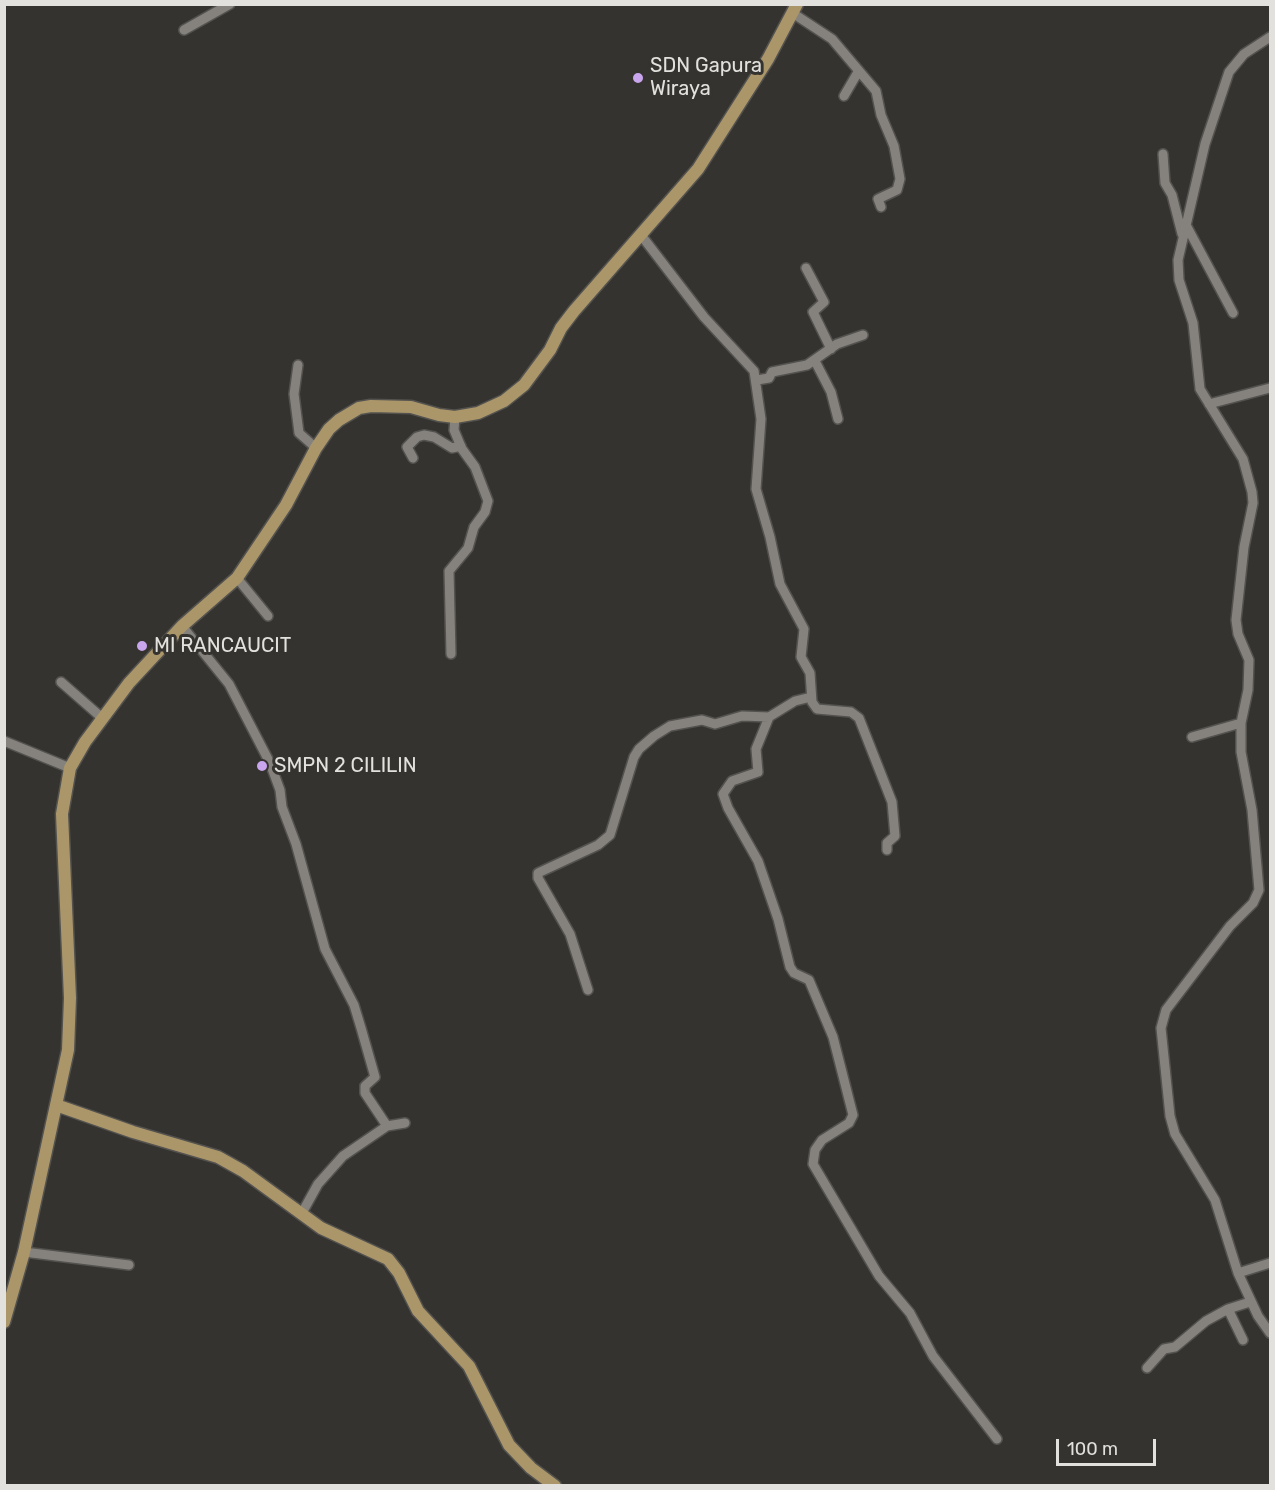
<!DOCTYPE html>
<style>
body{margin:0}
#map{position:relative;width:1275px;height:1490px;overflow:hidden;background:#35332f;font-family:Rubik,sans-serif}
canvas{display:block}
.frame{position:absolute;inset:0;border:6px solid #e2e1de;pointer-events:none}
.scale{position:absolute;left:1056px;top:1439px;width:100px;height:27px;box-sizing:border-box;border:3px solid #e2e1de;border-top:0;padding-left:8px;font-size:18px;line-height:21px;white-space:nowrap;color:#e2e1de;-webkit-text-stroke:4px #35332f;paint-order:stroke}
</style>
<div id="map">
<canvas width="1275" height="1490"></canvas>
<div class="frame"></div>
<div class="scale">100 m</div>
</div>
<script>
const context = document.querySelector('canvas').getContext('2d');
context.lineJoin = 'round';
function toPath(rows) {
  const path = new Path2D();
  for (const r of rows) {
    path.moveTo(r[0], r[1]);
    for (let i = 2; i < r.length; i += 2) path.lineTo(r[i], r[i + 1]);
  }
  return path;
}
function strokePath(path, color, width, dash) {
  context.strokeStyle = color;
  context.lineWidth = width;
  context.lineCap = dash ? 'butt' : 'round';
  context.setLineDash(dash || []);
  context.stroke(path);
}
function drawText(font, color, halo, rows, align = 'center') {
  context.font = font + ' Rubik,sans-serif';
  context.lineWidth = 6;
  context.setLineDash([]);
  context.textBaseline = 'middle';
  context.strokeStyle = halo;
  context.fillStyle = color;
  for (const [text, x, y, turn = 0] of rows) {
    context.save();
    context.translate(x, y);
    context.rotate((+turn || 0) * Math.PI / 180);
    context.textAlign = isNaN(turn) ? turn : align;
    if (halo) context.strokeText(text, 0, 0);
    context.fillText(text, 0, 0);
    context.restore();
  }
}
const minor = toPath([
 [794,14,832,39,876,91,881,115,894,146,900,179,897,190,878,199,881,207],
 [184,30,230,4],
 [1270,37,1244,54,1229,72,1205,144,1178,260,1179,280,1193,323,1200,389,1243,459,1252,492,1253,503,1244,547,1236,620,1238,634,1249,660,1248,690,1241,723,1241,752,1252,810,1259,890,1253,903,1230,926,1166,1010,1161,1028,1170,1116,1175,1134,1215,1200,1238,1273,1258,1316,1270,1333],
 [844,96,858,72],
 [1163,154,1165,183,1172,195,1182,234],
 [1185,223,1233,313],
 [641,235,704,317,754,371,761,419,756,489,770,537,780,584,804,629,801,657,810,673,812,702,817,709,851,712,859,718,892,802,895,836,887,843,887,850],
 [806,268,824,302,813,312,831,349],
 [815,361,831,392,838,419],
 [298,365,294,394,299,433,316,448],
 [757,380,769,378,772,372,807,365,837,344,863,335],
 [1209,404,1270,388],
 [413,458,407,447,417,437,424,435,434,437,452,448,461,446],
 [237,578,268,616],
 [182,626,229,684,270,763,280,790,282,807,296,844,325,949,354,1005,361,1028,375,1077,365,1086,365,1093,387,1126,343,1156,318,1184,302,1213],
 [451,654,449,571,468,548,474,527,485,512,488,501,475,467,462,449,454,430,455,417],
 [61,682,101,717],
 [811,697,795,701,769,717,756,749,758,772,732,781,723,794,728,808,758,861,778,919,790,967,794,973,809,980,833,1037,853,1115,849,1123,822,1140,815,1150,813,1164,879,1276,910,1313,933,1356,997,1439],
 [1192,737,1241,723],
 [4,741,70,768],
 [588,990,570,934,538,878,538,873,598,845,610,835,634,757,639,749,654,736,670,726,702,720,715,724,742,716,769,717],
 [387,1126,405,1123],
 [24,1252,129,1265],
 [1238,1273,1270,1263],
 [1228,1309,1243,1340],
 [1147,1368,1164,1349,1175,1347,1206,1321,1228,1309,1250,1302]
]);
const major = toPath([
 [56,1105,133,1132,218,1157,243,1171,321,1228,388,1259,399,1273,418,1311,469,1366,509,1445,531,1468,555,1486],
 [4,1322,24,1252,68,1050,70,998,62,814,70,768,85,742,129,683,182,626,237,578,286,505,316,448,329,429,339,420,359,408,371,406,411,407,439,415,455,417,478,413,504,401,524,385,550,350,561,328,574,311,698,169,768,59,797,4]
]);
strokePath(minor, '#53524f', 12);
strokePath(major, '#53524f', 15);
strokePath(minor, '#85827e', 9);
strokePath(major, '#ab966a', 12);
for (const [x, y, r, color] of [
 [638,78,6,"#c9a5ee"],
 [142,646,6,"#c9a5ee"],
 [262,766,6,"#c9a5ee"]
]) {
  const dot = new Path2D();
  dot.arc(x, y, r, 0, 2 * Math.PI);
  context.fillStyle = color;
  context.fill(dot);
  strokePath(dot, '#35332f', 2);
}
drawText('20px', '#e2e1de', '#35332f', [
 ["SDN Gapura",650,66],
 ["Wiraya",650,89],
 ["MI RANCAUCIT",154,646],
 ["SMPN 2 CILILIN",274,766]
], 'left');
</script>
